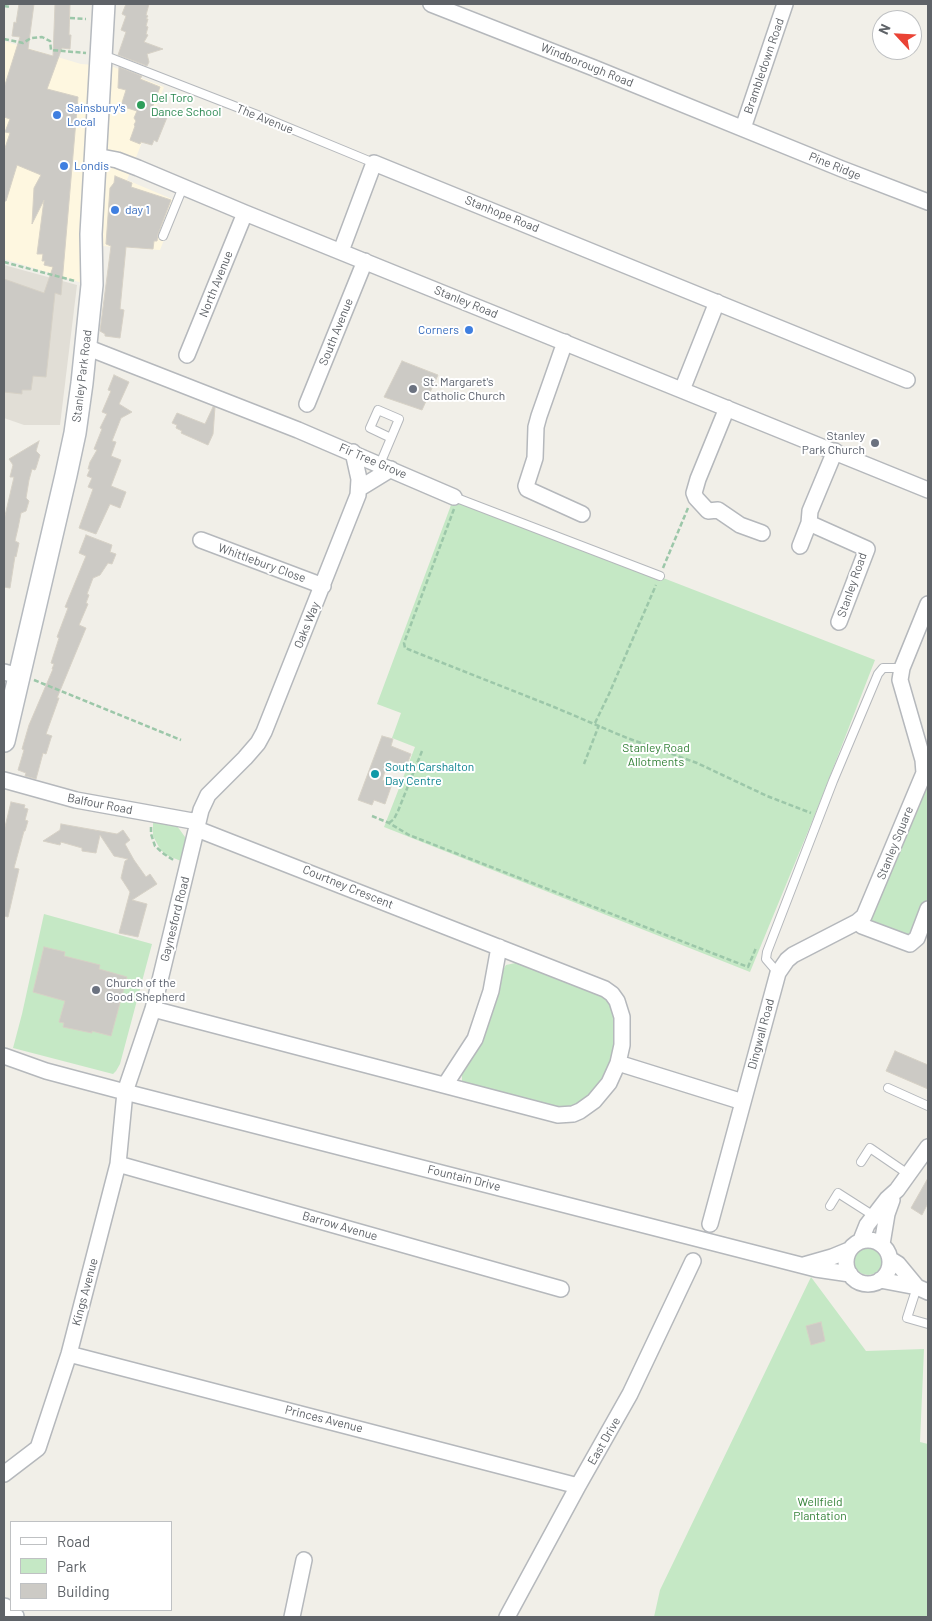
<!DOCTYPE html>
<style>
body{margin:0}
#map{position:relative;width:932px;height:1621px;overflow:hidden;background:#f1efe8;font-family:Barlow,sans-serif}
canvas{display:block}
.frame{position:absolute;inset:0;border:5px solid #5f6368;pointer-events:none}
.legend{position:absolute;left:10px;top:1521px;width:162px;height:90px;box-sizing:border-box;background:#fff;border:1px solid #bfc1c3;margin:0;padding:6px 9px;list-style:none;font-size:15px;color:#5f6368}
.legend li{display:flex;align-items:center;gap:10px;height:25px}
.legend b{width:25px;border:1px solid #bfc1c3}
.north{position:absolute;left:872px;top:10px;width:50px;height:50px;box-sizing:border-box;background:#fff;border:1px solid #bfc1c3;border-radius:50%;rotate:295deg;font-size:14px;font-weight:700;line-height:20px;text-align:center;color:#5f6368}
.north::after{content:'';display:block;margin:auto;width:18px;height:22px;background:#ea4335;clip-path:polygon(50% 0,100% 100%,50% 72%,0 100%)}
</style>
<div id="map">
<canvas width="932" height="1621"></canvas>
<div class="frame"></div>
<ul class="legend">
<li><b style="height:6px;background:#fff"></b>Road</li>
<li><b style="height:14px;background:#c5e8c5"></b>Park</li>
<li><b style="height:14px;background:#cccac5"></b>Building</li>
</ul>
<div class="north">N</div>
</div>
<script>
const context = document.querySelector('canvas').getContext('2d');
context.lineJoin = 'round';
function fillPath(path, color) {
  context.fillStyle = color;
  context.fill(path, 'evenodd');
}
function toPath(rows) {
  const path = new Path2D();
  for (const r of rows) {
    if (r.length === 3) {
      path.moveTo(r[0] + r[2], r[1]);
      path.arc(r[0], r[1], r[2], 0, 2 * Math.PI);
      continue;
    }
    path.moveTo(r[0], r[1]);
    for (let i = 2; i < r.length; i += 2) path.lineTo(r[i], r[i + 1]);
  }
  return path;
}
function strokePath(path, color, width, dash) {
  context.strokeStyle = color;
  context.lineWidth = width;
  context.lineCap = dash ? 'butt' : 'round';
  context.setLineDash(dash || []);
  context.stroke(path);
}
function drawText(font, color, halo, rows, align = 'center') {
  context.font = font + ' Barlow,sans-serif';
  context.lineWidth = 4;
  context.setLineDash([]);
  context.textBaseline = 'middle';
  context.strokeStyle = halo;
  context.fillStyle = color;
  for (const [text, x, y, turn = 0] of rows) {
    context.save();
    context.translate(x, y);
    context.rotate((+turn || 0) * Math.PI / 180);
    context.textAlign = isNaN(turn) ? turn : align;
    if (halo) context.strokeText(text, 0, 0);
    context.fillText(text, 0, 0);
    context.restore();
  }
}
fillPath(toPath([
 [4,41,81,64,111,66,164,87,127,180,179,202,160,250,87,245,82,283,4,259]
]), '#fef7e0');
fillPath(toPath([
 [4,265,77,285,60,425,24,425,4,418]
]), '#e1ded6');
fillPath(toPath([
 [454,497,875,660,818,807,750,972,384,827,415,747,392,738,401,713,377,704],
 [928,776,928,897,913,936,910,938,870,922],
 [153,821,176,825,180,830,185,837,185,845,181,861,166,855,160,849,153,836],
 [44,914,152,944,120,1064,116,1071,113,1074,13,1048,22,1014],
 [520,962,606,997,615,1012,615,1049,607,1071,595,1090,574,1108,561,1109,465,1083,462,1081,462,1073,476,1050,503,970,506,965],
 [868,1260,15],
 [811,1277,866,1351,924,1349,920,1442,928,1444,928,1617,654,1617,660,1590]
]), '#c5e8c5');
const building = toPath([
 [19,4,34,4,28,49,53,56,55,4,70,4,69,35,71,35,70,49,62,48,47,89,78,97,61,295,55,293,46,377,33,376,31,390,22,390,22,394,4,392,4,279,44,293,53,267,44,265,45,261,42,261,43,254,37,254,44,200,32,224,34,188,41,175,17,165,6,201,4,201,4,151,10,133,5,132,10,119,4,117,4,88,20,37,12,36,14,22,16,23,19,4],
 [126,4,149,4,146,15,148,16,146,19,148,19,146,26,148,27,146,34,148,35,144,42,163,49,147,54,149,62,147,66,118,55,126,32,121,30,126,16,122,14,126,4],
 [119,67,142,76,140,79,160,87,152,108,168,115,157,142,154,140,152,145,141,142,140,144,130,140,135,126,134,125,136,121,134,118,137,111,121,106,126,90,118,88,119,67],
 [115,176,132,183,131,187,171,200,158,234,157,241,154,241,153,249,126,247,120,309,124,310,120,338,105,336,105,334,100,331,111,246,106,244,110,188,114,183,115,176],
 [402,361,438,375,422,410,384,397,402,361],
 [114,375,129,382,119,404,132,412,121,418,112,441,116,442,111,456,121,460,111,486,126,492,120,508,110,504,96,534,79,528,93,489,88,487,92,478,87,476,90,469,88,469,90,462,97,450,94,449,102,429,100,428,107,414,102,412,111,391,108,390,114,375],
 [213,407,215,407,213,434,208,445,181,433,182,431,176,428,177,425,172,423,177,413,205,424,213,407],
 [39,441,36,451,40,455,36,468,35,470,32,469,29,480,26,498,29,501,26,511,21,513,18,528,15,541,19,543,16,557,15,556,10,588,4,587,4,520,14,477,10,477,13,465,9,459,39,441],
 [86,535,112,545,110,552,116,554,112,564,108,563,100,575,93,578,87,594,89,595,86,603,88,604,79,625,86,628,57,698,59,698,46,734,52,736,51,738,46,754,43,753,36,779,25,776,26,773,18,770,24,750,22,749,29,725,53,669,52,669,54,664,51,663,59,638,57,637,68,608,65,607,86,556,79,553,86,535],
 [382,736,393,739,391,746,411,754,406,767,389,760,382,780,392,784,385,804,374,800,372,805,358,800,382,736],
 [11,802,25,805,24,808,28,809,25,820,28,821,25,831,24,831,14,868,19,869,8,917,4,916,4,831,11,802],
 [61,824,117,834,123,830,130,840,125,844,134,860,146,877,150,874,157,884,132,900,147,904,138,937,119,933,130,892,121,878,125,861,128,859,114,856,100,835,96,853,82,851,82,848,61,842,60,845,43,841,60,830,61,824],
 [44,947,65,952,64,956,100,965,99,969,127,977,111,1036,92,1031,92,1033,63,1027,64,1023,59,1022,65,1001,33,992,44,947],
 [895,1051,928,1065,928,1089,886,1071,895,1051],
 [928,1178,928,1203,922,1215,911,1208,928,1178],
 [821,1322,825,1341,811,1345,806,1326,821,1322]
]);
fillPath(building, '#cccac5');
strokePath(building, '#d6d1c6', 1);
const lane = toPath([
 [103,55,265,118,374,163],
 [163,236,183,187],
 [380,464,391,438,399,419,378,410,370,428,391,438],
 [454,497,660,576],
 [778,973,766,959,767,952,833,781,878,674,883,668,902,668],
 [888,1088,928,1106],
 [861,1162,870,1148,908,1174],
 [830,1206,838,1193,874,1216],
 [917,1287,907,1318,928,1324]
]);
const street = toPath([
 [431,4,594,68,842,169,928,202],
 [743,128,785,4],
 [96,156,117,160,138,168,245,213,928,490],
 [341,251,374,163,907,380],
 [565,342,539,416,536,427,535,458,526,486,527,489,582,514],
 [86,347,298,430,454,497],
 [187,355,245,213],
 [682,390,717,302],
 [307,404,365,261],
 [727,408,698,479,694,493,696,498,708,511,718,510,740,525,762,533],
 [360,488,391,469],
 [809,523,867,549,839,622],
 [201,540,323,586],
 [800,546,809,523,810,511,835,451],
 [4,672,19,676],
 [4,780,76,800,198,822],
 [857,922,862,926,910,944,917,938,928,909],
 [153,1009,558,1115,573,1114,580,1111,594,1101,609,1083,618,1063,622,1045,622,1017,617,1001,612,994,605,989,197,829],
 [4,1056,46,1071,125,1092,816,1269,850,1274],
 [618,1063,743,1102],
 [445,1085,475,1039,491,991,499,947],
 [118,1164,561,1289],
 [710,1224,778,973,787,960,793,955,857,922,864,916,924,773,923,760,900,680,902,668,928,604],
 [868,1262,22],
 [861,1240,867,1225,887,1199,897,1190,928,1147],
 [882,1244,887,1214,892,1200],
 [890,1259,898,1264,917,1287],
 [804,1265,832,1257,849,1250],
 [880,1280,917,1287,928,1292],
 [69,1354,578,1486],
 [4,1474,38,1448,69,1354,118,1164,125,1092,153,1009,201,810,208,795,245,758,258,743,264,732,358,495,359,479,353,452],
 [292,1617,304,1560],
 [507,1617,578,1486,630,1394,693,1261]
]);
const secondary = toPath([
 [4,741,66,475,75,433,82,383,92,285,91,234,104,4],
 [4,1609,13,1617]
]);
strokePath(lane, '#b5b8bc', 10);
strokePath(street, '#b5b8bc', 18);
strokePath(secondary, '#b6babf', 24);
strokePath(toPath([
 [4,6,11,7],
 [70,18,86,19],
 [4,39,23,43,31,38,42,37,50,41,51,50,86,53],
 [4,262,75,281],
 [454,509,404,643,405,648,554,707,627,738,697,763,767,796,811,813],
 [663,568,688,508],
 [34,680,181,740],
 [595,723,609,694,656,585],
 [584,764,599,725],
 [372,816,389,823,409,835,748,967,756,948],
 [389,823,394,819,398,811,422,751],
 [151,827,151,834,155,846,164,854,175,861]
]), '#9cc7a9', 2.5, [5, 2.5]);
strokePath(lane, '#fff', 8);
strokePath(street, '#fff', 15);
strokePath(secondary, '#fff', 21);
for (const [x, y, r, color] of [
 [141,105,5,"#2e9e5b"],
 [57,115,5,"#3f7fe0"],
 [64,166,5,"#3f7fe0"],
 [115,210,5,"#3f7fe0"],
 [469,330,5,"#3f7fe0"],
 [413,389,5,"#6b7280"],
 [875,443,5,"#6b7280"],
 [375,774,5,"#0f9aa8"],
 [96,990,5,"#6b7280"]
]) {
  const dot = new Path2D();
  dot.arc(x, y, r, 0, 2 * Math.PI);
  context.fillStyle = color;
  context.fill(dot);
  strokePath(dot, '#fff', 2);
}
drawText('12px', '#5f6368', '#fff', [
 ["Windborough Road",587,65,22],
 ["Brambledown Road",764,66,-71],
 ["The Avenue",265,119,22],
 ["Pine Ridge",835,166,22],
 ["Stanhope Road",502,214,22],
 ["North Avenue",216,284,-68],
 ["Stanley Road",466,302,22],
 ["South Avenue",336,332,-68],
 ["Stanley Park Road",82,376,-83],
 ["Fir Tree Grove",373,461,23],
 ["Whittlebury Close",262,563,20],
 ["Stanley Road",852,585,-71],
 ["Oaks Way",307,625,-68],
 ["Balfour Road",100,804,11],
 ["Stanley Square",895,843,-68],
 ["Courtney Crescent",348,887,22],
 ["Gaynesford Road",175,919,-76],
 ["Dingwall Road",761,1034,-75],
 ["Fountain Drive",464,1178,14],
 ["Barrow Avenue",340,1226,16],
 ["Kings Avenue",85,1292,-75],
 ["Princes Avenue",324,1419,14],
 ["East Drive",604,1441,-60]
]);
drawText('12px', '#27864d', '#fff', [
 ["Del Toro",151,98],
 ["Dance School",151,112]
], 'left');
drawText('12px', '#366cbe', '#fff', [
 ["Sainsbury's",67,108],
 ["Local",67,122],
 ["Londis",74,166],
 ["day 1",125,210],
 ["Corners",459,330,"right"]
], 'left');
drawText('12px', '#5b616d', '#fff', [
 ["St. Margaret's",423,382],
 ["Catholic Church",423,396],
 ["Stanley",865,436,"right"],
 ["Park Church",865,450,"right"],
 ["Church of the",106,983],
 ["Good Shepherd",106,997]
], 'left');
drawText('12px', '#348238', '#fff', [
 ["Stanley Road",656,748],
 ["Allotments",656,762],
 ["Wellfield",820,1502],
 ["Plantation",820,1516]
]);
drawText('12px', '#0d838f', '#fff', [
 ["South Carshalton",385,767],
 ["Day Centre",385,781]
], 'left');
</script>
